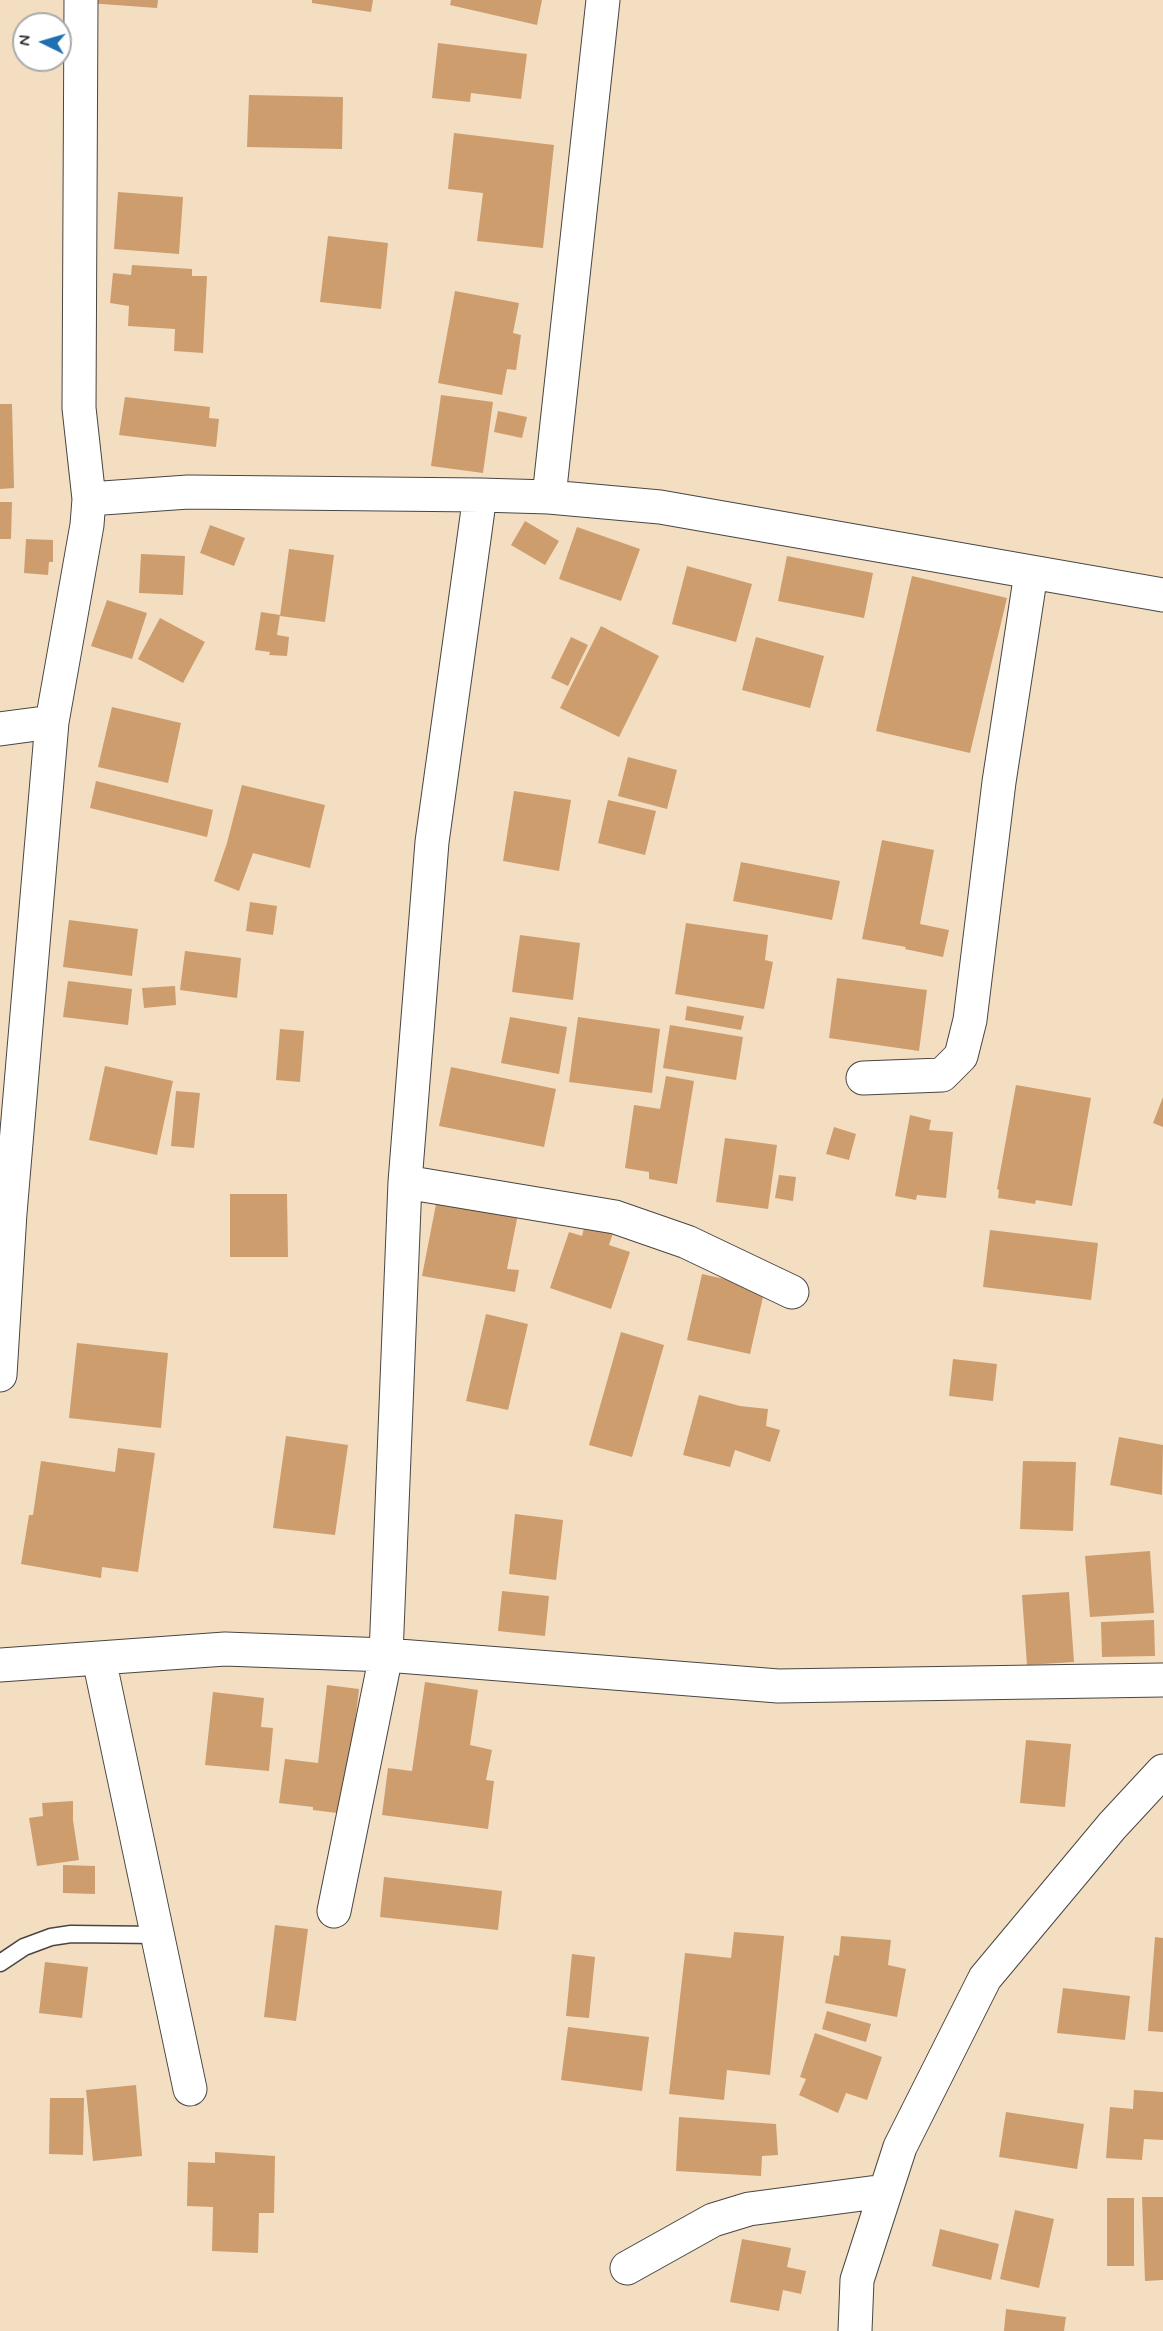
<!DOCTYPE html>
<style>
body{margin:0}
#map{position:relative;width:1163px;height:2331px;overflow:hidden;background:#f4dec2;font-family:Mynerve,sans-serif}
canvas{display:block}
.north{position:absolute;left:12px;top:12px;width:60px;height:60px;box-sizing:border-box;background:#fff;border:2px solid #aaa;border-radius:50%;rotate:275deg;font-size:16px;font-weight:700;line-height:24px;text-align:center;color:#2b2b2b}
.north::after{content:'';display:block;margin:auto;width:21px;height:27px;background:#1f6fb2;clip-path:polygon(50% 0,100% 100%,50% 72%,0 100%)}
</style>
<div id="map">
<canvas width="1163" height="2331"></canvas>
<div class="north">N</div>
</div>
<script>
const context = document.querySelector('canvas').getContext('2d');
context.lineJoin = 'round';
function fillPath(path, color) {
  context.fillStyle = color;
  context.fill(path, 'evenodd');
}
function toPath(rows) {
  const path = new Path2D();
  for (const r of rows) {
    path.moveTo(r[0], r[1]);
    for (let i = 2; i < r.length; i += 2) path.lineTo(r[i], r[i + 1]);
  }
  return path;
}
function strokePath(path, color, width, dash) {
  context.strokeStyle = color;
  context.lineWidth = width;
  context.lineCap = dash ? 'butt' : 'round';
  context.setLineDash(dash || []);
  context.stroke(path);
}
fillPath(toPath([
 [88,0,158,0,157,8,88,3],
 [312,0,373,0,371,12,312,3],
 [451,0,542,0,537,25,450,5],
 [438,43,527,54,521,99,471,93,470,102,432,98],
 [249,95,343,97,342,149,247,147],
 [454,133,554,145,543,248,477,241,483,193,448,189],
 [118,192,183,197,179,254,114,249],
 [328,236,388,243,381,309,320,302],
 [132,265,192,269,192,276,207,276,203,353,174,351,175,329,128,326,129,306,110,303,113,273,131,275],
 [455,291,519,303,513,333,521,335,516,370,507,369,502,395,438,383],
 [441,395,493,402,483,473,431,466],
 [125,397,210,407,209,418,219,419,216,447,119,435],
 [0,404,12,404,14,488,0,489],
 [498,411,527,417,522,438,494,432],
 [0,502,12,502,11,539,0,539],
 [525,521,559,541,545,565,511,545],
 [210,525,245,538,234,566,200,553],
 [577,527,640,549,621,601,559,579],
 [26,539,53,540,53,562,49,562,48,575,24,573],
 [289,549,334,555,325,622,280,616],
 [141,554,185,556,183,595,139,593],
 [787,556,873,573,864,618,778,601],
 [687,566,752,584,736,642,672,624],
 [912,576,1007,598,970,753,876,731],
 [107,600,147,613,132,659,91,646],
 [261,612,280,615,277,635,289,637,287,656,269,655,270,652,255,650],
 [160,618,205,642,183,683,138,659],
 [601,626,659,656,619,737,560,708],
 [571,637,588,645,568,686,551,678],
 [756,637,824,656,810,708,742,690],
 [112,707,181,723,168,783,98,767],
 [628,757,677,770,667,809,618,796],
 [96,781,213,810,207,837,90,808],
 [242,785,325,805,310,868,253,853,239,891,214,881,227,843],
 [514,791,571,800,559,871,503,861],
 [608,800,656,811,645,855,598,843],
 [882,840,934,850,920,924,949,930,943,957,905,949,906,947,862,939],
 [741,862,840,881,832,920,733,901],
 [250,902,277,906,273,935,246,931],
 [69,920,138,929,132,976,63,967],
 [686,923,768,935,765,960,773,962,764,1009,675,994],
 [520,935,580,943,573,1000,512,992],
 [185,951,241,958,237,998,180,990],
 [837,978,927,990,919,1051,829,1038],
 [68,981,132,989,128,1025,63,1017],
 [175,986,176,1005,144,1008,142,988],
 [687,1006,744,1016,741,1030,685,1020],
 [510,1017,567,1027,559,1074,501,1063],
 [578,1017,660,1029,652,1093,569,1082],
 [670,1025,743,1037,736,1080,663,1068],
 [280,1029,304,1031,300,1082,276,1080],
 [105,1066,173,1081,157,1155,89,1140],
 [451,1067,556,1089,544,1147,439,1126],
 [666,1076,694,1081,677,1184,649,1179,649,1172,625,1168,634,1105,660,1109],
 [1016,1085,1091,1098,1072,1206,1036,1200,1035,1204,998,1198,999,1190,997,1189],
 [176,1091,200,1093,194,1148,171,1146],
 [1163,1097,1163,1127,1153,1123],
 [910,1115,931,1120,929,1130,953,1132,946,1198,917,1195,916,1200,895,1196],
 [834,1127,856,1134,849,1160,826,1154],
 [725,1138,777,1145,768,1209,716,1202],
 [779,1175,796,1177,793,1201,775,1198],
 [230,1194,287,1194,288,1257,230,1257],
 [438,1194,519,1209,507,1269,519,1270,515,1292,422,1276],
 [585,1224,613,1233,609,1245,630,1252,611,1309,550,1288,569,1232,582,1236],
 [990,1230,1098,1243,1091,1300,983,1287],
 [702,1274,765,1288,750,1354,687,1340],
 [486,1314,528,1324,508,1410,466,1401],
 [621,1332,664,1345,632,1457,589,1445],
 [77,1343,168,1353,161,1428,69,1418],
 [953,1359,997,1364,993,1401,949,1396],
 [699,1395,740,1406,768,1409,766,1426,780,1430,770,1462,735,1450,730,1467,683,1455],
 [286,1436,348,1445,335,1535,273,1528],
 [1119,1437,1163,1445,1162,1495,1110,1485],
 [118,1448,155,1453,138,1572,102,1567,101,1578,21,1564,29,1515,33,1515,41,1461,115,1472],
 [1023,1461,1076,1462,1073,1531,1020,1529],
 [515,1514,563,1520,556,1580,509,1574],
 [1150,1551,1154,1613,1090,1617,1085,1556],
 [502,1591,549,1596,545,1636,498,1631],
 [1069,1592,1074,1662,1027,1665,1022,1595],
 [1154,1620,1155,1656,1102,1657,1101,1622],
 [425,1682,478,1690,470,1745,492,1750,486,1780,494,1781,488,1829,382,1815,388,1768,412,1771],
 [327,1685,359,1689,345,1814,313,1810,313,1807,279,1803,285,1759,318,1763],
 [213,1692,264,1698,261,1727,273,1728,269,1771,205,1765],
 [1026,1740,1071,1744,1065,1807,1020,1803],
 [73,1801,73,1820,79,1860,37,1866,29,1818,43,1816,42,1803],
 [63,1865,95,1866,95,1894,63,1893],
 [384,1877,502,1891,498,1930,380,1917],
 [275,1925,308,1929,296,2021,264,2017],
 [734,1932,784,1936,770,2075,727,2070,724,2100,669,2094,685,1953,731,1958],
 [841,1936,891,1940,888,1965,906,1969,897,2017,825,2003,834,1955,839,1956],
 [1155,1937,1163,1938,1163,2032,1148,2031],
 [572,1954,595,1957,589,2018,566,2016],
 [45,1962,88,1967,82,2018,39,2013],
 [1063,1988,1130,1996,1125,2040,1057,2033],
 [827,2011,871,2024,866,2042,822,2029],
 [568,2027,649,2037,642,2091,561,2080],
 [815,2033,882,2057,867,2100,846,2093,838,2113,799,2095,806,2079,800,2077],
 [136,2085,142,2156,93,2161,86,2090],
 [1134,2090,1163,2092,1163,2140,1144,2139,1142,2160,1106,2158,1110,2107,1133,2109],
 [50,2098,84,2098,83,2155,49,2154],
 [1006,2112,1084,2124,1077,2169,999,2157],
 [679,2117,776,2124,778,2155,762,2156,761,2176,676,2171],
 [215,2152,275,2156,274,2213,259,2213,258,2253,212,2251,213,2207,187,2206,188,2162,215,2163],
 [1142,2197,1163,2197,1163,2280,1145,2281],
 [1107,2198,1134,2198,1134,2266,1107,2266],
 [1015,2210,1054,2219,1039,2288,1000,2279],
 [940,2229,999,2244,991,2280,932,2266],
 [742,2239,791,2248,787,2267,806,2271,801,2294,783,2290,779,2311,730,2302],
 [1006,2309,1066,2317,1064,2331,1004,2331]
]), '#cd9d6e');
const service = toPath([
 [0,1963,24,1947,51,1937,71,1934,158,1935]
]);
const minor = toPath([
 [549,497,603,0],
 [89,499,188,492,480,495,549,497,660,507,1163,595],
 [0,729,52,722],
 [863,1078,942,1075,961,1056,970,1020,999,782,1031,573],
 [405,1182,615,1217,687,1242,792,1292],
 [0,1375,10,1213,52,722,87,525,89,499,79,408,81,0],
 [99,1659,190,2089],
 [0,1665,225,1649,386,1655,778,1686,1163,1680],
 [334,1911,386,1655,405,1182,432,842,480,495],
 [627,2268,713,2220,749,2209,885,2191],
 [855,2331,857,2280,900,2147,985,1978,1112,1826,1163,1771]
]);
strokePath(service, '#494642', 19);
strokePath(minor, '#494642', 35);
strokePath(service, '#fff', 16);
strokePath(minor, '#fff', 33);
</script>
